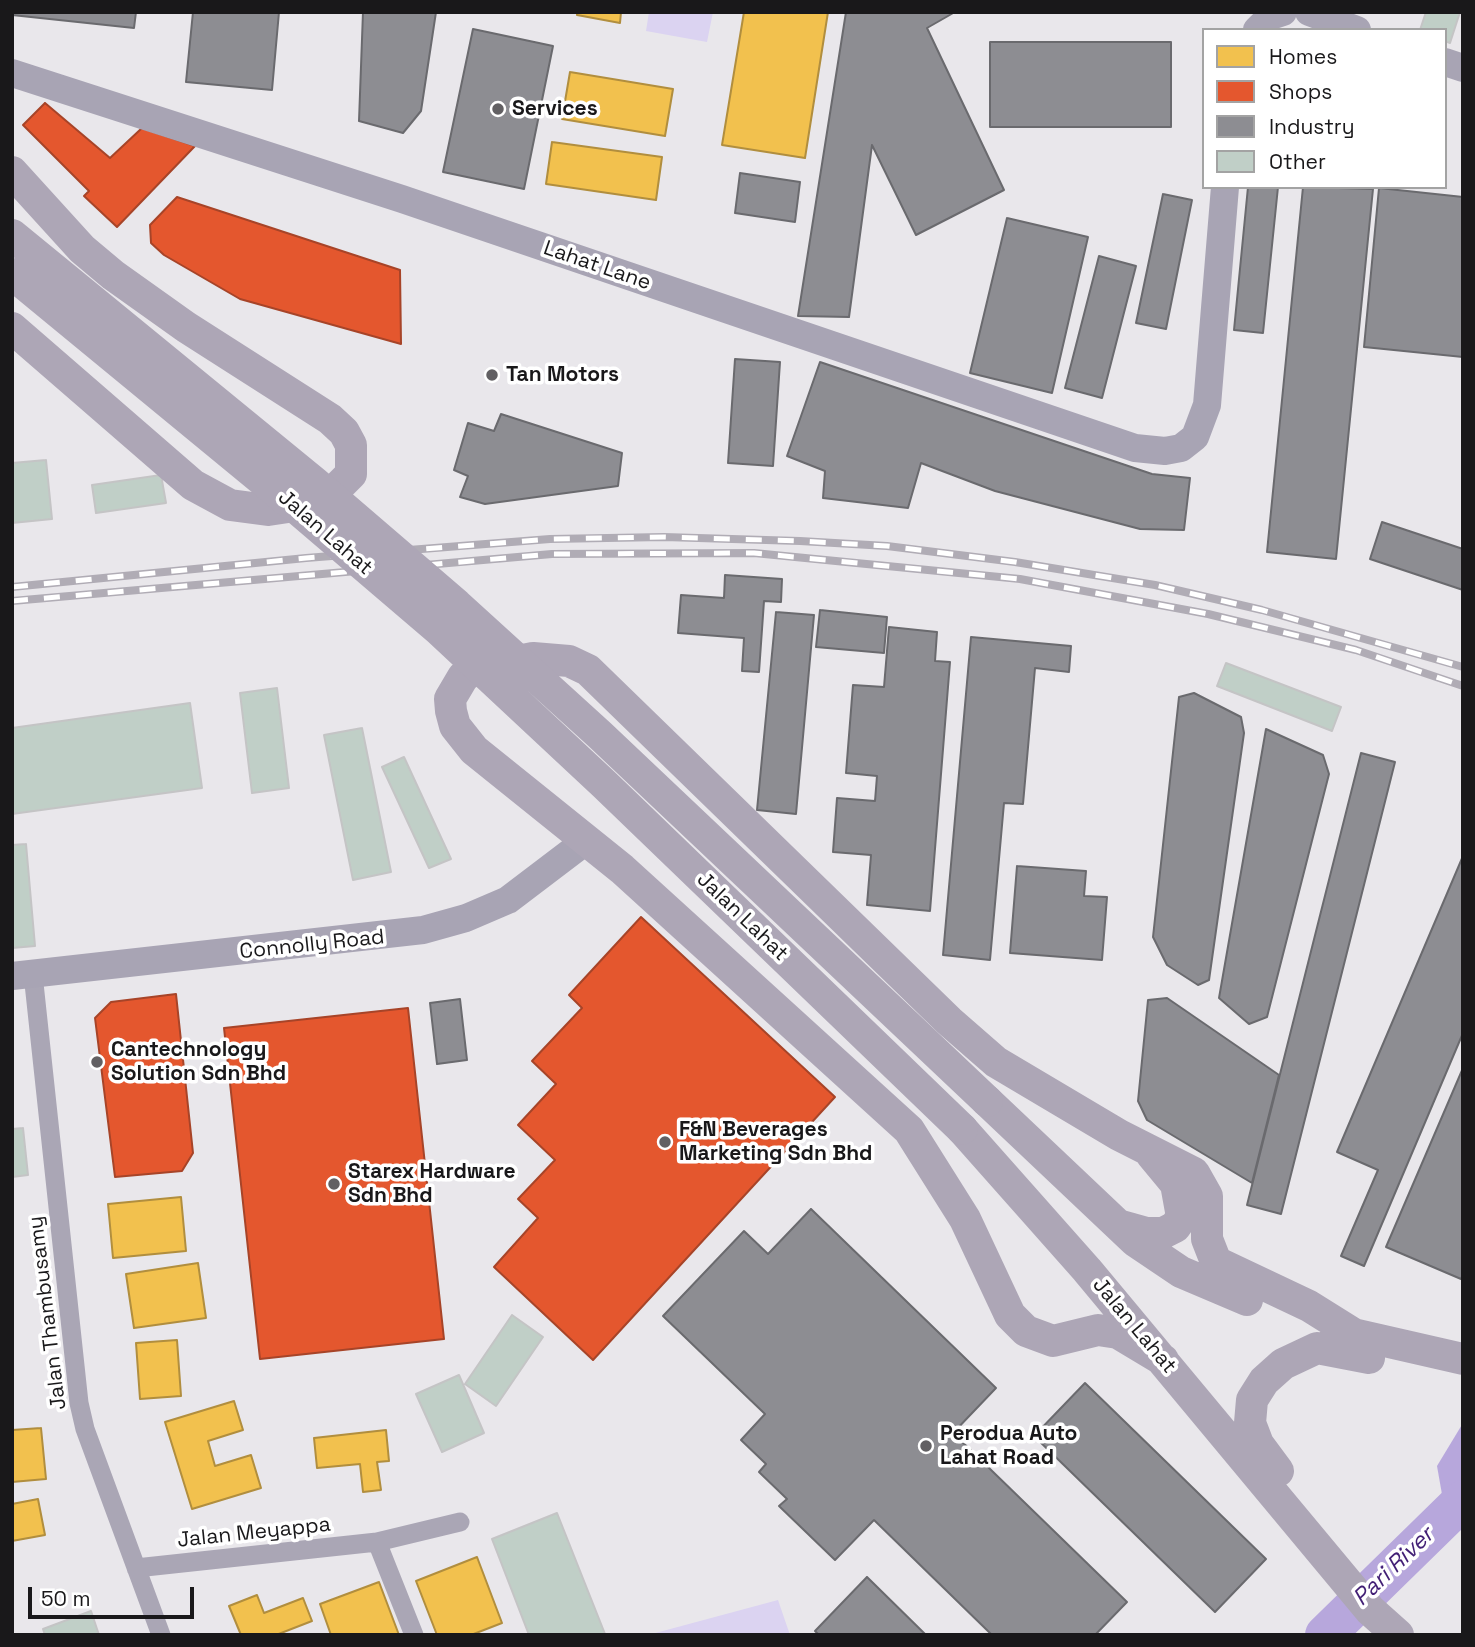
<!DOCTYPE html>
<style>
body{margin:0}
#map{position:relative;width:1475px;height:1647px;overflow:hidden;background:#e9e7eb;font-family:"Space Grotesk",sans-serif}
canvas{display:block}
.frame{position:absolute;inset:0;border:14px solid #19181a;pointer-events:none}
.legend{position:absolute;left:1202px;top:28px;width:245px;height:161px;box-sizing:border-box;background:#fff;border:2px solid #a3a3a3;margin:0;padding:9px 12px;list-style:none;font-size:21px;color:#19181a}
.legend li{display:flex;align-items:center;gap:14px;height:35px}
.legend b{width:35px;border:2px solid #a3a3a3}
.scale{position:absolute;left:28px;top:1587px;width:166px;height:32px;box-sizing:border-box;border:4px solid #19181a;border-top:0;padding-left:9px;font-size:21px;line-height:24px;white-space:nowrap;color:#19181a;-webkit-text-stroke:5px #fff;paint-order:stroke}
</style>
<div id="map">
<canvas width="1475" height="1647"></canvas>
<div class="frame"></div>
<ul class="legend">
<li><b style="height:19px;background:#f2c14e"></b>Homes</li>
<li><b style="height:19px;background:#e4572e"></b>Shops</li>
<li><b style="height:19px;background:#8d8d92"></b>Industry</li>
<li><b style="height:19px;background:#c0cfc7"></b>Other</li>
</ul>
<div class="scale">50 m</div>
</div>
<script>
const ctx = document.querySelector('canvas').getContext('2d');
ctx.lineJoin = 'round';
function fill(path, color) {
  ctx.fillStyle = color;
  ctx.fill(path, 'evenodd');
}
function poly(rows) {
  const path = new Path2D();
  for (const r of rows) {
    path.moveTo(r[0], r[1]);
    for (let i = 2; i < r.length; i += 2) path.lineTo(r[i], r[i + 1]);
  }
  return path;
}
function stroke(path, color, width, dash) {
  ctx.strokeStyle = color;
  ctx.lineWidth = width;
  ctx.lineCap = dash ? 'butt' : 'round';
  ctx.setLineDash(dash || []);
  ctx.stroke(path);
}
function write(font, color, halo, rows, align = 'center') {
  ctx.font = font + ' "Space Grotesk",sans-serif';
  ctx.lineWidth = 7;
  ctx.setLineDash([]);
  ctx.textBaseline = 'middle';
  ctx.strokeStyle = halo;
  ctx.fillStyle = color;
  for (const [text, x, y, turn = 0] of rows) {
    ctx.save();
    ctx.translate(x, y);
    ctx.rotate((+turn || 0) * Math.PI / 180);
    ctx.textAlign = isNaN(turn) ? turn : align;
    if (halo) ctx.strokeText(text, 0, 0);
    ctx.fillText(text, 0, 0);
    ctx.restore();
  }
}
fill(poly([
 [649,12,713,12,707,42,646,31],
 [778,1600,790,1635,648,1635]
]), '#dbd3f1');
fill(poly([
 [1463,1423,1463,1517,1446,1517,1437,1466]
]), '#b7a7dc');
const homes = poly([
 [577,12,621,12,620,23,577,15,577,12],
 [744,12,828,12,805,158,722,145,744,12],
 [570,72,673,89,665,136,562,119,570,72],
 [552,142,662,157,656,200,546,184,552,142],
 [181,1197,186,1251,113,1258,108,1204,181,1197],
 [198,1263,206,1318,134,1328,126,1274,198,1263],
 [177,1340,181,1396,140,1399,136,1343,177,1340],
 [234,1401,243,1430,208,1441,215,1466,251,1455,261,1488,192,1509,165,1422,234,1401],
 [41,1428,46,1479,12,1482,12,1430,41,1428],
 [386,1430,389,1461,377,1462,381,1490,363,1492,360,1464,317,1468,314,1438,386,1430],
 [38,1499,45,1535,12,1541,12,1504,38,1499],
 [477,1557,502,1623,471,1635,437,1635,416,1581,477,1557],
 [379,1582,399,1635,331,1635,320,1604,379,1582],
 [257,1595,264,1613,303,1598,312,1621,276,1635,241,1635,229,1606,257,1595]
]);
fill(homes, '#f2c14e');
stroke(homes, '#b18e3e', 2);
const shops = poly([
 [45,103,110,158,142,128,195,146,117,227,84,196,89,191,23,125,45,103],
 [177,197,400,270,401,344,240,299,164,255,151,243,150,225,177,197],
 [641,917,835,1097,593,1360,494,1267,538,1218,518,1199,555,1160,518,1125,556,1084,532,1061,582,1008,569,995,641,917],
 [176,994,193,1153,182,1171,115,1177,95,1018,111,1002,176,994],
 [408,1008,444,1339,260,1359,224,1028,408,1008]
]);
fill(shops, '#e4572e');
stroke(shops, '#a74428', 2);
const industry = poly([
 [12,12,136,12,134,28,12,15,12,12],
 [193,12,279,12,272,90,186,82,193,12],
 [363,12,436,12,421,111,403,133,359,121,363,12],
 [846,12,955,12,927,28,1004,190,916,235,872,145,849,317,798,316,846,12],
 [473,29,553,46,524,189,443,172,473,29],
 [990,42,1171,42,1171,127,990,127,990,42],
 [740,173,800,182,795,222,735,213,740,173],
 [1248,187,1278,187,1263,333,1234,330,1248,187],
 [1303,187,1373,189,1336,559,1267,552,1303,187],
 [1379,188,1463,197,1463,357,1364,347,1379,188],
 [1163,194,1192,200,1166,329,1136,323,1163,194],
 [1007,218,1088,237,1052,393,970,373,1007,218],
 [1099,256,1136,266,1102,398,1065,388,1099,256],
 [735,359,780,362,773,466,728,463,735,359],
 [820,362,1152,474,1190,478,1184,530,1140,529,995,491,921,463,908,508,823,498,825,471,787,456,820,362],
 [501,414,622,453,618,486,485,504,460,497,468,476,454,470,468,423,494,431,501,414],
 [1382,522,1463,549,1463,590,1370,559,1382,522],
 [725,575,782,579,781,602,764,601,759,672,742,671,744,638,678,633,681,595,724,598,725,575],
 [820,610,887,617,884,653,816,647,820,610],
 [776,612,814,615,796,814,757,810,776,612],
 [889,627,937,632,935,661,950,662,930,911,867,905,871,855,833,852,837,798,875,801,877,776,846,773,853,685,884,687,889,627],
 [971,637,1071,646,1069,672,1035,668,1023,804,1004,803,990,960,943,955,971,637],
 [1194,693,1241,717,1244,733,1209,980,1198,985,1167,965,1153,937,1179,697,1194,693],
 [1266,729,1323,755,1329,774,1267,1017,1249,1024,1219,998,1266,729],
 [1361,753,1395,762,1281,1214,1247,1205,1361,753],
 [1463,856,1463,1033,1364,1266,1341,1256,1378,1170,1337,1152,1463,856],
 [1017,866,1086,871,1084,896,1107,897,1102,960,1010,953,1017,866],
 [1167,998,1279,1075,1252,1183,1147,1120,1138,1101,1148,1000,1167,998],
 [460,999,467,1060,437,1064,430,1003,460,999],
 [1463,1068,1463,1274,1461,1279,1386,1247,1463,1068],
 [811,1209,996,1388,953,1433,1127,1602,1095,1635,992,1635,874,1520,835,1560,779,1506,787,1499,759,1472,766,1464,741,1440,765,1414,663,1316,744,1231,768,1254,811,1209],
 [1085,1383,1266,1559,1215,1612,1034,1436,1085,1383],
 [867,1577,926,1635,819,1635,815,1631,867,1577]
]);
fill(industry, '#8d8d92');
stroke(industry, '#6a6a6e', 2);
stroke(poly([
 [1325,1635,1463,1500]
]), '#b7a7dc', 40);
const building = poly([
 [1426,12,1460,12,1450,43,1445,41,1445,30,1420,30,1426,12],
 [46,460,52,519,12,523,12,463,46,460],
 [161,475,166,503,96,513,92,485,161,475],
 [1226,663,1341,707,1332,731,1217,686,1226,663],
 [277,688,289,788,252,793,240,693,277,688],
 [190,703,202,788,12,814,12,728,190,703],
 [362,728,391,872,353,880,324,735,362,728],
 [404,757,451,859,429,868,382,767,404,757],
 [26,844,35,946,12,948,12,845,26,844],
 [23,1128,28,1175,12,1177,12,1129,23,1128],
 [512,1315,543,1337,496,1406,465,1384,512,1315],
 [459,1375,484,1433,442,1452,416,1394,459,1375],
 [557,1513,605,1634,602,1635,529,1635,492,1539,557,1513],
 [91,1611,99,1635,45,1635,43,1629,91,1611]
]);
fill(building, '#c0cfc7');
stroke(building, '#c4c4c5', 2);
stroke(poly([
 [33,974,79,1403,85,1429,161,1635],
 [377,1542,414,1635],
 [136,1568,377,1542,460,1522]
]), '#aaa6b5', 19);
stroke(poly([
 [1309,12,1357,30],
 [1257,30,1271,16,1283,12],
 [1445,62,1463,68],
 [12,73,402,199,1135,448,1165,451,1181,448,1195,437,1207,405,1225,187],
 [12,976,423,930,466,918,508,900,587,840]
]), '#a8a4b4', 28);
stroke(poly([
 [12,172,82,249,113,275,186,327,330,419,344,432,351,445,351,474,333,492,288,507,268,510,230,505,193,485,12,328],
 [987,1101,1135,1241,1181,1272,1247,1300],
 [962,1129,1087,1270,1370,1610,1398,1635],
 [1121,1226,1146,1233,1163,1233,1175,1227,1182,1217,1176,1184,1152,1155],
 [1336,1330,1463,1359],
 [1163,1360,1118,1333,1098,1330,1053,1341,1026,1331,1010,1315,965,1219,909,1130,622,869,474,750,455,726,451,711,450,699,463,677,472,670,533,658,569,661,588,670,949,1021,996,1062,1119,1135,1194,1173,1207,1196,1207,1239,1216,1262,1309,1306,1357,1336],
 [1278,1471,1258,1444,1250,1423,1252,1400,1264,1381,1283,1364,1317,1348,1369,1358]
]), '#ada6b6', 32);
const rail = poly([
 [12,587,306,558,550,539,664,537,800,541,887,546,1015,562,1155,585,1262,610,1463,667],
 [12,601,552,554,754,553,1020,579,1208,614,1356,650,1463,686]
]);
stroke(rail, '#b0acb5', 8);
stroke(rail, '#fff', 5, [16]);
stroke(poly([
 [12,235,315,483,457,605,600,735,987,1101],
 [12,274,295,507,438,629,604,784,962,1129]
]), '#ada6b6', 32);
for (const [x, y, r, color] of [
 [498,109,7,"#626063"],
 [492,375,7,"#626063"],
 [97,1062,7,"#626063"],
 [665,1142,7,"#626063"],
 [334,1184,7,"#626063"],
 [926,1446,7,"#626063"]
]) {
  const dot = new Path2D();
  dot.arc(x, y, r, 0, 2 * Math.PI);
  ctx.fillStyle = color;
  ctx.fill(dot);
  stroke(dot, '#fff', 2.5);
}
write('bold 21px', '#19181a', '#fff', [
 ["Services",512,109],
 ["Tan Motors",506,375],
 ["Cantechnology",111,1050],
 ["Solution Sdn Bhd",111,1074],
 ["F&N Beverages",679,1130],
 ["Marketing Sdn Bhd",679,1154],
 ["Starex Hardware",348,1172],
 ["Sdn Bhd",348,1196],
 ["Perodua Auto",940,1434],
 ["Lahat Road",940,1458]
], 'left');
write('21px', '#19181a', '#fff', [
 ["Lahat Lane",597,266,19],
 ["Jalan Lahat",325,533,41],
 ["Jalan Lahat",742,917,44],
 ["Connolly Road",312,945,-6],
 ["Jalan Thambusamy",48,1313,-97],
 ["Jalan Lahat",1134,1326,50],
 ["Jalan Meyappa",254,1533,-6]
]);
write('italic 23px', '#421f75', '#fff', [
 ["Pari River",1394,1567,-44]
]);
</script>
